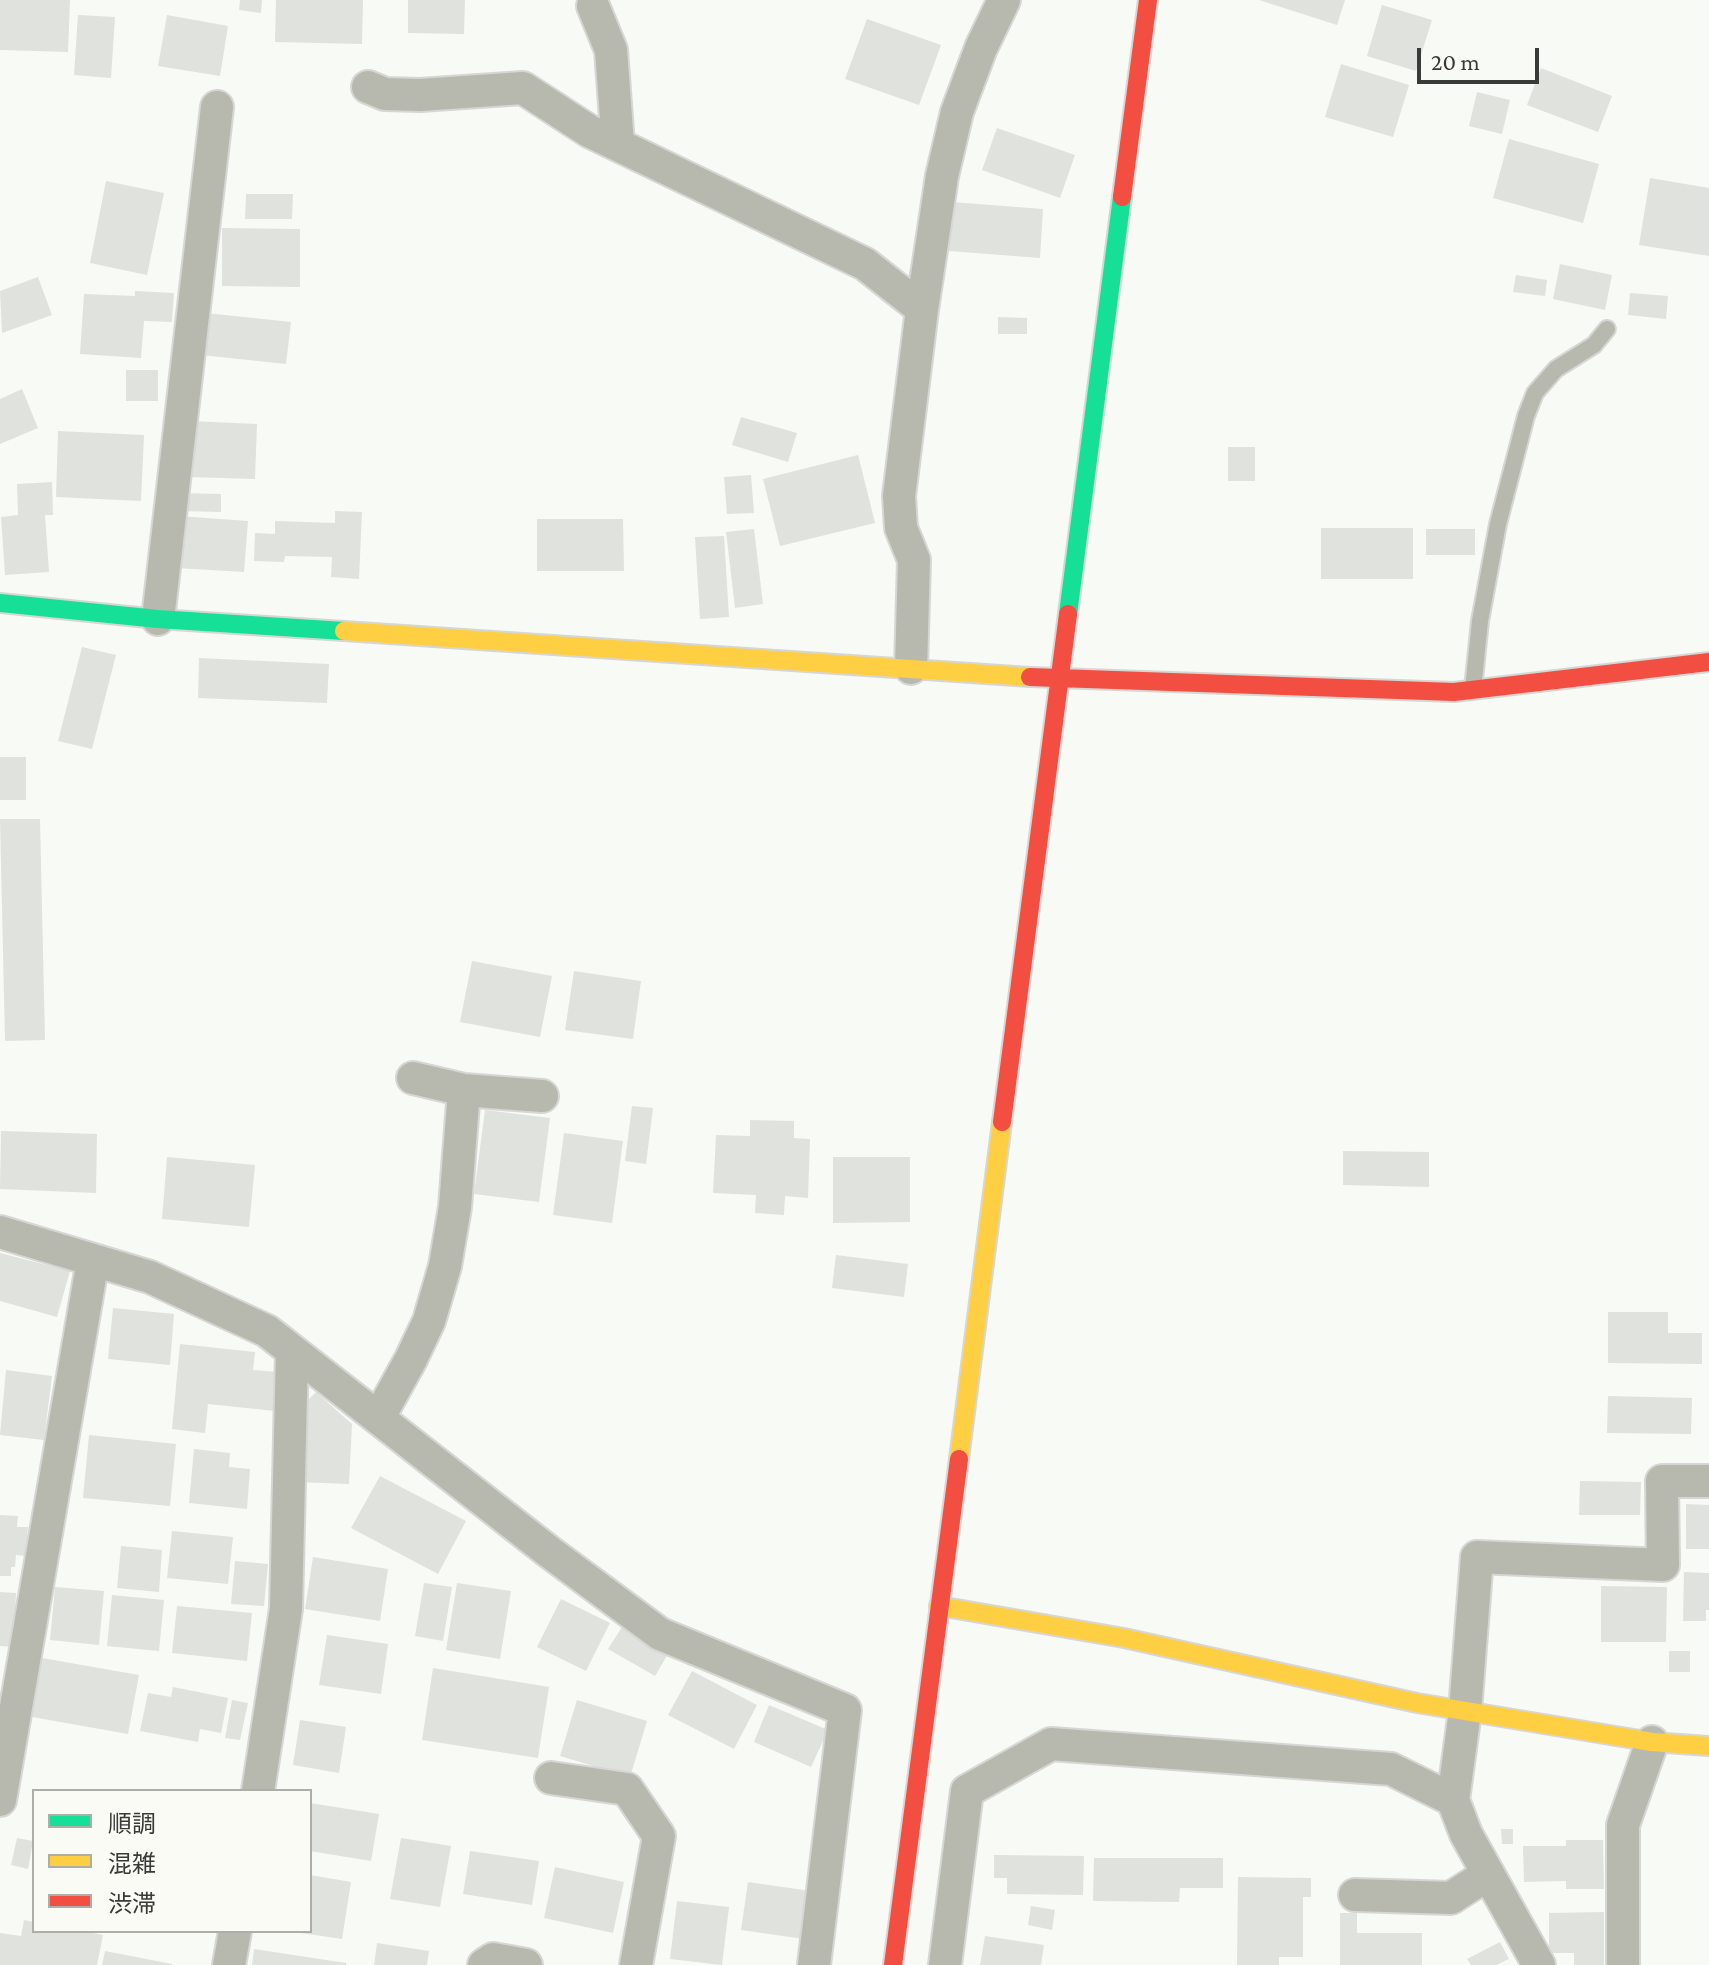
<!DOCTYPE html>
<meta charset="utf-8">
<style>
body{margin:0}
#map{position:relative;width:1709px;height:1965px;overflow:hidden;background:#f8faf5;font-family:"Crimson Pro","Noto Sans JP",serif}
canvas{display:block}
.legend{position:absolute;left:32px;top:1789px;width:280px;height:144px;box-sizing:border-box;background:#f9fbf4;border:2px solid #adaea9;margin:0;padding:10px 14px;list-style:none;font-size:24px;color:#3a3b38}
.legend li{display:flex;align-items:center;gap:16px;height:40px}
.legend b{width:40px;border:2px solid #adaea9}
.scale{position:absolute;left:1417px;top:48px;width:122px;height:36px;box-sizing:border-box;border:4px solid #3a3b38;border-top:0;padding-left:10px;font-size:24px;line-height:28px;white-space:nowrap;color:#3a3b38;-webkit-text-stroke:6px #f9fbf4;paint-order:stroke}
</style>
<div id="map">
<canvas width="1709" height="1965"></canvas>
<ul class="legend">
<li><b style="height:10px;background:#16e098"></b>順調</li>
<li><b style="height:10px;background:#ffcf43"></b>混雑</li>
<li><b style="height:10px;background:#f24e42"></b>渋滞</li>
</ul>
<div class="scale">20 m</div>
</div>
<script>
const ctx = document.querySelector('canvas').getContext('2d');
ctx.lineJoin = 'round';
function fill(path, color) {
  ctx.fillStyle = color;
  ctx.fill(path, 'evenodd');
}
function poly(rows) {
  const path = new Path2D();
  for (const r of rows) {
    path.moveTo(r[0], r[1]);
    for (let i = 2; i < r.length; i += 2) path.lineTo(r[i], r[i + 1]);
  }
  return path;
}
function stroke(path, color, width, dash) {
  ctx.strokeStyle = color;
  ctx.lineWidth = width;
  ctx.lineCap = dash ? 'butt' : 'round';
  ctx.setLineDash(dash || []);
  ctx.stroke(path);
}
fill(poly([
 [0,0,70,0,68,52,0,50],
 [240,0,262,0,261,13,239,10],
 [276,0,363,0,362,44,275,42],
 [408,0,465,0,464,34,408,33],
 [1259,0,1345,0,1337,25],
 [1382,5,1432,20,1416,71,1367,56],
 [78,15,115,17,111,78,74,75],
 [167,15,228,26,220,76,158,66],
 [867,19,941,45,919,105,845,79],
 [1341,64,1409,85,1393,137,1325,117],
 [1541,68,1612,96,1598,132,1527,105],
 [1477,92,1510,100,1502,134,1469,126],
 [997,128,1075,155,1060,198,982,170],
 [1509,139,1599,164,1583,223,1493,198],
 [1650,178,1709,188,1709,256,1639,245],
 [106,181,164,193,147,275,90,263],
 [246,194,293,194,292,219,245,219],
 [952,202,1043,209,1040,258,949,251],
 [222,228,300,229,300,287,222,286],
 [1560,264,1612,275,1605,310,1553,299],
 [1516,275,1547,280,1545,296,1513,292],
 [38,277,52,315,2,333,0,291],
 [135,291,174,293,172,322,144,321,141,358,80,354,84,294,135,296],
 [1630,293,1668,296,1666,319,1628,315],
 [206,313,291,322,286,364,201,355],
 [998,317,1027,318,1027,334,998,334],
 [126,370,158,370,158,401,126,401],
 [22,389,38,428,0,444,0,399],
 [741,417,797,433,788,462,732,445],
 [191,421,257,424,255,479,188,477],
 [58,431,144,435,141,501,56,497],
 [1228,447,1255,447,1255,481,1228,481],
 [858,455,875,523,780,546,763,479],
 [751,475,754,513,727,514,724,477],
 [52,482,53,515,45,515,49,572,5,575,1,517,18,515,17,484],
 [180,493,221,494,221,512,180,511],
 [335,511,362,512,359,579,331,577,332,557,285,556,284,562,254,561,255,533,275,534,275,521,335,523],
 [179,516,248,521,244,572,176,568],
 [537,519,623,519,624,571,537,571],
 [1321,528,1413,528,1413,579,1321,579],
 [754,529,763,604,735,608,726,532],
 [1426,529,1475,529,1475,555,1426,555],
 [724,536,729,617,700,619,695,537],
 [82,647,116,655,92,749,58,741],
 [199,658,329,664,327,703,198,698],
 [0,757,26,757,26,800,0,800],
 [0,819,40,819,45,1040,5,1041],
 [472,961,552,976,540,1037,460,1022],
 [574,971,641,981,633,1039,565,1030],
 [632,1106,653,1108,646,1164,625,1161],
 [485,1110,550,1118,539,1202,474,1194],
 [750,1120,794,1121,794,1138,810,1139,808,1198,785,1196,784,1215,755,1213,756,1195,713,1193,716,1135,750,1136],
 [1,1131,97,1134,96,1193,0,1189],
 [564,1133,623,1141,612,1223,553,1215],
 [1343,1151,1429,1152,1429,1187,1343,1185],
 [167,1157,255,1165,249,1227,162,1219],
 [833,1157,910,1157,910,1222,833,1223],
 [0,1253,70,1271,57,1317,0,1301],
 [836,1255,908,1264,904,1297,832,1288],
 [113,1308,174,1314,170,1365,108,1359],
 [1608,1312,1668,1312,1668,1333,1702,1333,1702,1364,1608,1363],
 [180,1344,255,1352,253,1370,279,1372,275,1411,208,1404,205,1433,172,1429],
 [6,1370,52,1376,44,1440,0,1435],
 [316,1392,352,1424,349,1484,297,1482,303,1405],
 [1608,1396,1692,1398,1691,1434,1607,1433],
 [89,1435,176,1444,170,1506,83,1498],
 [194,1449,230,1453,229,1467,250,1469,247,1509,189,1503],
 [380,1476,466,1521,438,1574,351,1528],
 [1580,1481,1641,1482,1640,1515,1579,1515],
 [1686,1504,1709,1505,1709,1549,1686,1549],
 [0,1515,18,1516,17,1527,28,1527,26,1556,16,1555,15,1567,11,1567,11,1576,0,1576],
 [172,1531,233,1537,228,1584,167,1578],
 [121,1546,162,1550,159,1592,117,1588],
 [313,1557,388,1569,380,1621,305,1609],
 [235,1561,268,1564,264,1606,231,1604],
 [1684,1572,1709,1573,1709,1610,1706,1610,1706,1621,1683,1621],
 [424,1583,452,1587,443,1641,415,1636],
 [457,1583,511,1591,500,1659,446,1650],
 [1601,1586,1667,1587,1666,1642,1601,1642],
 [55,1587,104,1591,99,1645,50,1640],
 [0,1592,16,1593,13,1647,0,1646],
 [112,1595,164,1600,159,1651,107,1646],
 [561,1599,610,1623,586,1671,537,1647],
 [177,1606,252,1613,247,1661,172,1653],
 [622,1627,668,1654,655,1676,608,1649],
 [327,1635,388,1644,381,1694,319,1685],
 [1669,1651,1690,1651,1690,1672,1669,1672],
 [42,1658,139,1675,128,1734,32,1717],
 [433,1668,549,1687,538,1758,422,1740],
 [692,1671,757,1705,734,1749,668,1715],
 [173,1687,228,1698,221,1733,200,1729,198,1742,140,1731,148,1693,171,1697],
 [232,1700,248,1703,240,1740,225,1738],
 [577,1700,647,1721,630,1777,560,1756],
 [769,1705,828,1730,811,1767,754,1742],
 [300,1720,346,1727,339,1773,293,1765],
 [310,1803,379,1814,371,1861,310,1851],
 [1501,1829,1513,1829,1513,1844,1502,1844],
 [17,1838,33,1841,28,1869,11,1865],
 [401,1838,451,1846,440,1907,390,1899],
 [1566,1840,1603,1840,1604,1889,1566,1889,1566,1881,1524,1882,1523,1846,1566,1846],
 [470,1851,539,1861,532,1905,463,1894],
 [994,1855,1084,1856,1083,1895,1007,1894,1007,1878,994,1878],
 [1094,1858,1223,1858,1223,1888,1180,1888,1179,1902,1093,1901],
 [555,1867,624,1882,613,1933,544,1918],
 [310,1875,351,1882,342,1939,301,1933,310,1931],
 [1238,1877,1311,1878,1311,1897,1303,1897,1303,1957,1279,1957,1279,1965,1237,1965],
 [748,1882,811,1891,804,1939,741,1930],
 [677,1901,729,1907,722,1965,670,1959],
 [1031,1906,1055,1910,1052,1930,1028,1925],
 [1604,1912,1604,1965,1574,1965,1574,1953,1549,1953,1549,1913],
 [1340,1913,1357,1913,1357,1933,1422,1933,1422,1965,1340,1965],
 [24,1920,34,1922,34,1931,83,1931,103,1935,97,1965,0,1965,0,1933,21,1936],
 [985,1936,1044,1945,1041,1965,980,1965],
 [1500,1942,1509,1959,1496,1965,1471,1965,1467,1959],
 [377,1943,429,1951,427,1965,374,1965],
 [254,1949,346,1963,346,1965,252,1965],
 [105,1951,172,1964,172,1965,102,1965]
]), '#e0e2de');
const lane = poly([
 [1473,689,1480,621,1498,524,1526,416,1535,393,1556,369,1594,345,1607,329]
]);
const street = poly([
 [593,6,611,50,618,145],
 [368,87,385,94,420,95,523,88,589,131,865,264,922,309],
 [158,619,217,107],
 [911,668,914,560,901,528,899,496,922,309,942,176,957,112,981,48,1004,0],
 [413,1078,464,1090,542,1096],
 [0,1232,150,1277,267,1331,548,1551,660,1634,845,1710,814,1965],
 [379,1417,411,1359,429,1321,445,1266,455,1207,464,1090],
 [551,1778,627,1789,659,1836,636,1965],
 [258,1791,286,1609,292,1351],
 [0,1800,93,1260],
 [1355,1895,1451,1898,1488,1874],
 [229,1965,235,1931],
 [484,1965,493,1959,526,1965],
 [945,1965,967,1791,1051,1744,1391,1769,1453,1800],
 [1539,1965,1466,1834,1453,1800,1465,1711,1477,1557,1663,1565,1662,1481,1709,1481],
 [1623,1965,1623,1825,1652,1742]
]);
const fast = poly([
 [0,603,158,619,344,631],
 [1068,614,1122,197]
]);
const slow = poly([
 [344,631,1030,677],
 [959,1459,1002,1122],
 [939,1606,1124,1638,1417,1703,1652,1742,1709,1746]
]);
const jam = poly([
 [1122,197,1148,0],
 [1030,677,1454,692,1709,662],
 [1002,1122,1068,614],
 [893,1965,959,1459]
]);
stroke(lane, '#d6d7d4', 20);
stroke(street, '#d6d7d4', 36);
stroke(fast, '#d6d7d4', 22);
stroke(slow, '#d6d7d4', 22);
stroke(jam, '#d6d7d4', 22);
stroke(lane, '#b7b9ae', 16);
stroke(street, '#b7b9ae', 32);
stroke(fast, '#16e098', 18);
stroke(slow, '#ffcf43', 18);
stroke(jam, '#f24e42', 18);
</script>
